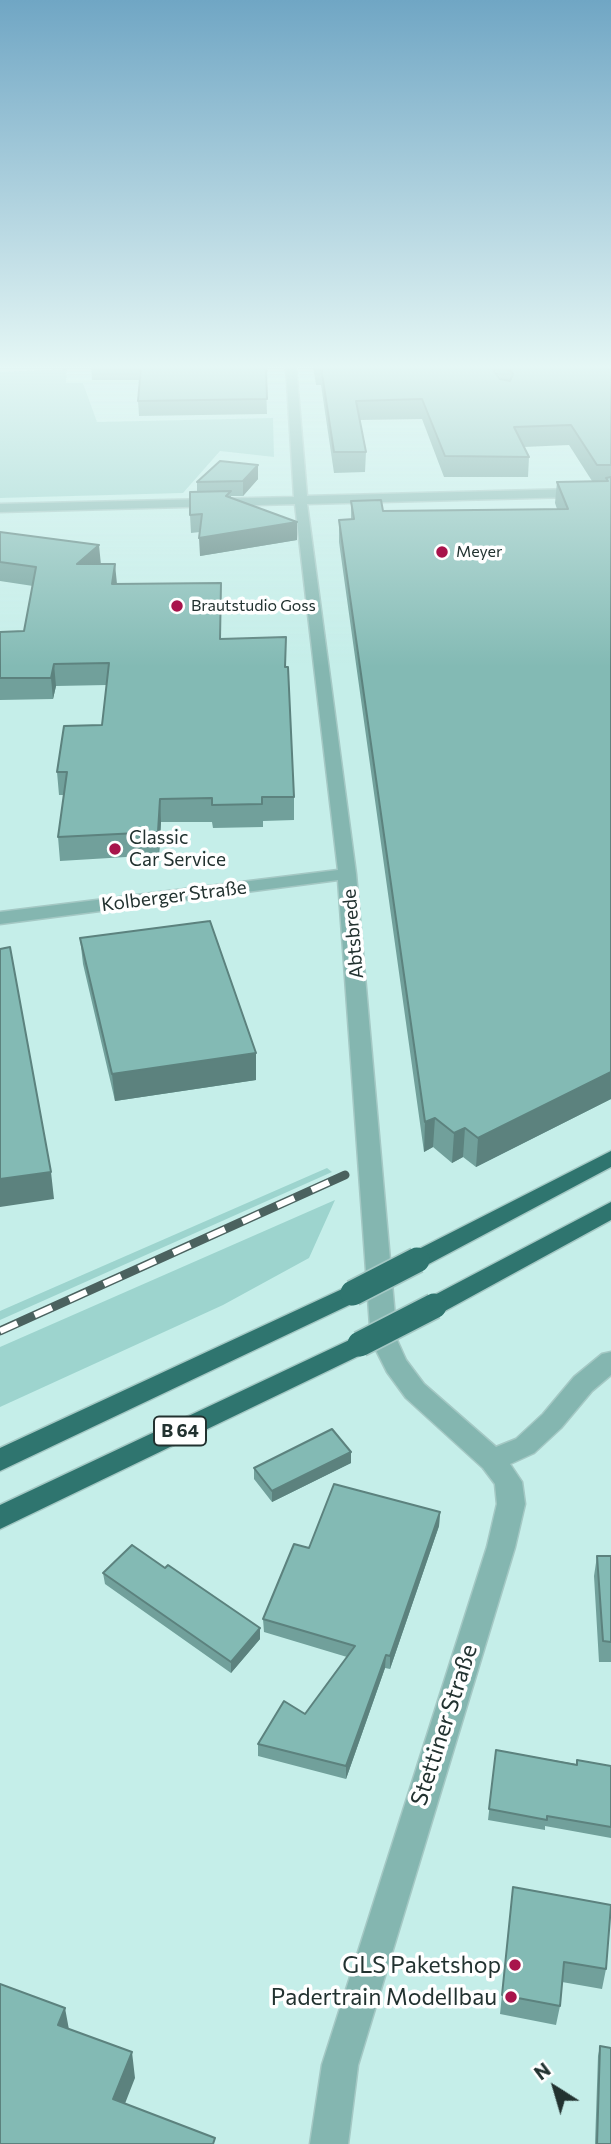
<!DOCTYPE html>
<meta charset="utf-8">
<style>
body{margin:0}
#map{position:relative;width:611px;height:2144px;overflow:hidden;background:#c5eee9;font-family:Commissioner,sans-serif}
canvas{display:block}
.north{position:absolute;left:520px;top:2053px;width:70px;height:70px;-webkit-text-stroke:5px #fff;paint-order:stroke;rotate:323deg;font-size:19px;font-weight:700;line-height:28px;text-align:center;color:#223230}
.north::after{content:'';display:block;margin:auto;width:24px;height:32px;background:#223230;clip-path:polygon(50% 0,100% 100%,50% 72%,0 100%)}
</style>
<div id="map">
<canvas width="611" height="2144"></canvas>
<div class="north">N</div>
</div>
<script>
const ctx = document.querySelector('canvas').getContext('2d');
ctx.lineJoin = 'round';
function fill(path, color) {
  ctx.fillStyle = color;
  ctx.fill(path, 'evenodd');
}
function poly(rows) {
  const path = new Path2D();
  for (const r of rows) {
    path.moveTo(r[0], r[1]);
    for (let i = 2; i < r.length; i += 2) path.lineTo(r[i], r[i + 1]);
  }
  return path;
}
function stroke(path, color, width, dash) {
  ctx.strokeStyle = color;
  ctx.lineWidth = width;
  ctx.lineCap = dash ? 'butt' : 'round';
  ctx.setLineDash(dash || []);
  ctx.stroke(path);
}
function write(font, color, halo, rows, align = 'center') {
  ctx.font = font + ' Commissioner,sans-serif';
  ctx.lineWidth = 7;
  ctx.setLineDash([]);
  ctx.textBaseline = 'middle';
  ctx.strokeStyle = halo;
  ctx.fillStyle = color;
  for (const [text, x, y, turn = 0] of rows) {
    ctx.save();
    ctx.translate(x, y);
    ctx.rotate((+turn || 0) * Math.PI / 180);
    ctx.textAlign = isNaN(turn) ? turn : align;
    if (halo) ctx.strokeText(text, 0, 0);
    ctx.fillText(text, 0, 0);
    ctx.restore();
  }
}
fill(poly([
 [67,369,66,383,83,383,97,422,273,418,274,457,220,451,183,493,0,498,0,372],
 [327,1168,332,1172,0,1320,0,1311],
 [335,1200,309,1258,223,1305,0,1407,0,1347]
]), '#9dd4ce');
const street = poly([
 [286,367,296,367,307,496,611,488,611,496,307,504,356,874,397,1340,406,1360,424,1384,496,1447,516,1439,543,1414,574,1377,602,1354,611,1352,611,1375,592,1391,561,1428,534,1453,510,1464,522,1482,525,1504,515,1547,358,2065,348,2144,310,2144,322,2065,487,1547,497,1504,495,1484,483,1468,406,1398,387,1372,371,1340,338,880,0,924,0,912,338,870,295,504,0,512,0,504,294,497,286,367]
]);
const highway = poly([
 [611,1151,611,1167,425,1266,417,1268,409,1266,405,1260,409,1254,611,1151],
 [611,1202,611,1220,443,1312,434,1315,425,1312,422,1306,425,1300,611,1202],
 [353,1284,362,1287,365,1293,362,1299,0,1471,0,1448,353,1284],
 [360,1335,369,1337,373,1344,369,1351,0,1529,0,1505,360,1335]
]);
stroke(street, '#a4c8c4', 3);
stroke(highway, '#a4c8c4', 3);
fill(street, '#84b6b0');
fill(highway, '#2f756f');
const rail = poly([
 [0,1331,345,1175]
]);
stroke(rail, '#4b625f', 9);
stroke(rail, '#fff', 6, [19]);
const highwayBridge = poly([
 [353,1293,417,1260],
 [360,1344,434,1306]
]);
stroke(highwayBridge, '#a4c8c4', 28, []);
stroke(highwayBridge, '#2f756f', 25);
fill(poly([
 [91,367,268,367,266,380,267,414,139,416,138,401,140,380,92,380],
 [313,367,491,367,500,379,502,380,492,367,611,367,611,1099,476,1167,463,1157,452,1163,433,1147,424,1152,339,542,339,520,351,519,351,501,383,511,557,509,555,503,557,482,592,481,569,445,524,447,529,457,528,477,444,477,422,419,360,420,366,452,365,472,334,473,321,385,316,385],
 [258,465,258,479,243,496,231,496,231,499,297,540,200,556,200,532,191,533,190,515,197,492,197,482],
 [0,532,101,564,116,584,221,603,221,639,286,667,294,797,294,820,263,821,263,827,213,828,212,822,161,822,159,855,60,861,58,837,64,795,59,795,57,772,102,725,107,685,56,686,53,699,0,700,0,632,24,631,33,586,0,581],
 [80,938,256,1053,256,1080,115,1101,83,964],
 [351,1452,351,1463,272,1502,254,1479,254,1468],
 [440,1512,439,1526,390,1669,385,1668,346,1779,258,1756,258,1744,305,1714,347,1657,264,1632,263,1619,309,1548],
 [597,1556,611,1556,611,1662,599,1662,594,1576],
 [165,1568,260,1639,231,1673,105,1584,103,1573],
 [496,1750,576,1764,611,1766,611,1838,545,1826,545,1830,488,1820],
 [513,1887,606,1969,602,1989,562,1982,560,2006,556,2025,500,2014],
 [600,2046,611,2144,595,2144,598,2056]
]), '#71a09b');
fill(poly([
 [258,465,258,479,243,496,243,481],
 [297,522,297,540,200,556,199,538],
 [99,545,101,565,77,564],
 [115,564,117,584,112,584],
 [54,664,56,686,53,699,51,678],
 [160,799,161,822,159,855,158,832],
 [256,1053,256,1080,115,1101,112,1074],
 [611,1072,611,1099,476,1167,478,1138],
 [435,1118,433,1147,424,1152,425,1122],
 [465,1128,463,1157,452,1163,454,1133],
 [51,1172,54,1199,0,1207,0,1179],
 [351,1452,351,1463,272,1502,272,1491],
 [440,1512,439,1526,390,1669,390,1656],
 [260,1628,260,1639,231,1673,231,1662],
 [386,1655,385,1668,346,1779,346,1766],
 [65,2008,70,2035,58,2025],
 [132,2052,135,2078,117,2124,113,2099]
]), '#5c827e');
const building = poly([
 [141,367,266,367,267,399,138,401,141,367],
 [321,367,491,367,500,379,510,381,513,374,507,367,611,367,611,465,597,465,571,425,514,427,529,457,445,456,422,399,356,401,366,452,334,452,321,367],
 [220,461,258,465,243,481,197,482,220,461],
 [611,477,611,1072,478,1138,465,1128,454,1133,435,1118,425,1122,339,520,354,519,351,501,381,500,383,511,568,509,557,482,608,481,606,478,611,477],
 [231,491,226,496,297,522,199,538,202,514,190,515,190,492,231,491],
 [0,532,99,545,77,564,115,564,112,584,221,583,220,639,286,637,285,667,288,667,294,797,262,797,262,804,212,805,212,798,160,799,158,832,58,837,67,772,57,772,64,726,102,725,109,663,54,664,51,678,0,678,0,632,24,631,36,567,0,562,0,532],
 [210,921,256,1053,112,1074,80,938,210,921],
 [10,947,51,1172,0,1179,0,949,10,947],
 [332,1429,351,1452,272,1491,254,1468,332,1429],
 [334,1484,440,1512,390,1656,386,1655,346,1766,258,1744,284,1701,305,1714,355,1646,263,1619,294,1544,309,1548,334,1484],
 [132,1545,165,1568,168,1565,260,1628,231,1662,103,1573,132,1545],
 [597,1556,611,1556,611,1642,603,1641,597,1556],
 [496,1750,577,1765,577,1760,611,1766,611,1827,547,1816,547,1820,489,1809,496,1750],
 [513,1887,611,1905,606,1969,564,1962,560,2006,502,1995,513,1887],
 [0,1984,65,2008,58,2025,132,2052,113,2099,215,2138,213,2144,0,2144,0,1984],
 [600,2046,611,2048,611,2144,597,2144,600,2046]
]);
fill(building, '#83bab4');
stroke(building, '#5c827e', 2);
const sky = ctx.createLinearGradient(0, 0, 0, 667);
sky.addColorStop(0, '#70a6c4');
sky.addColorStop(0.55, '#e5f7f5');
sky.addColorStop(1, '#e5f7f500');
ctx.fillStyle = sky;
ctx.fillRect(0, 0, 611, 667);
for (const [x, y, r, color] of [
 [442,552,7,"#a8144b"],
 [177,606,7,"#a8144b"],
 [115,849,7,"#a8144b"],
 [515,1965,7,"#a8144b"],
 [511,1997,7,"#a8144b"]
]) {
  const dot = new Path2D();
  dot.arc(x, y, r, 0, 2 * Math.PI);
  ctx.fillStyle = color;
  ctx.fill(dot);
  stroke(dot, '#fff', 2.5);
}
write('16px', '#223230', '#fff', [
 ["Meyer",456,552],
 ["Brautstudio Goss",191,606]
], 'left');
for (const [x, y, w] of [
 [180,1431,52]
]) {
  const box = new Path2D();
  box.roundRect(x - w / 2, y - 14.5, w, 29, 5);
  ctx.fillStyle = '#fff';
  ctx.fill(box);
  stroke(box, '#223230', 2);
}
write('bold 18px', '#223230', null, [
 ["B 64",180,1431]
]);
write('19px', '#223230', '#fff', [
 ["Classic",129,838],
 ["Car Service",129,860]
], 'left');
write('19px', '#223230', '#fff', [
 ["Kolberger Straße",174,896,-7],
 ["Abtsbrede",353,934,-95]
]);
write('23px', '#223230', '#fff', [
 ["Stettiner Straße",444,1725,-72]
]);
write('23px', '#223230', '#fff', [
 ["GLS Paketshop",501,1965],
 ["Padertrain Modellbau",497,1997]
], 'right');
</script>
